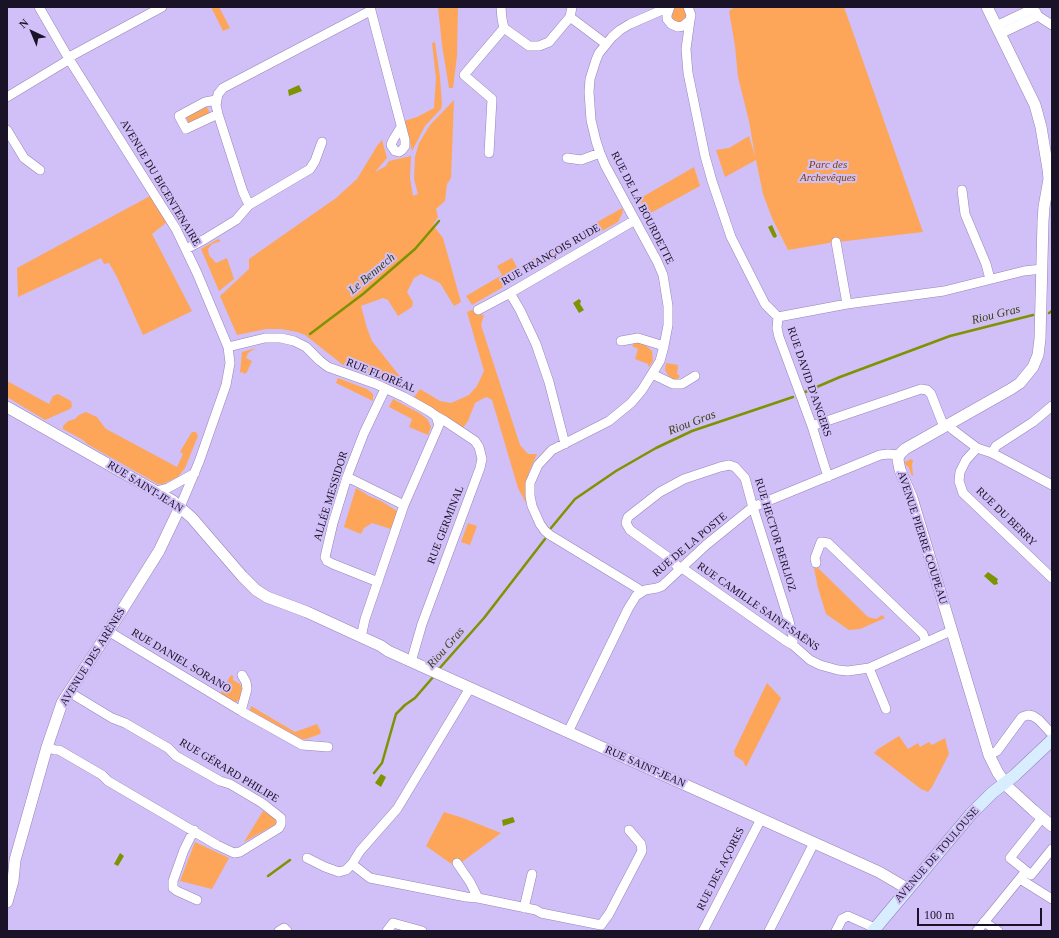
<!DOCTYPE html>
<meta charset="utf-8">
<style>
body{margin:0}
#map{position:relative;width:1059px;height:938px;overflow:hidden;background:#d1bff7;font-family:"Times New Roman",serif}
canvas{display:block}
.frame{position:absolute;inset:0;border:8px solid #1a1226;pointer-events:none}
.north{position:absolute;left:12px;top:12px;width:40px;height:40px;-webkit-text-stroke:3px #d1bff7;paint-order:stroke;rotate:316deg;font-size:11px;font-weight:700;line-height:16px;text-align:center;color:#1a1226}
.north::after{content:'';display:block;margin:auto;width:14px;height:18px;background:#1a1226;clip-path:polygon(50% 0,100% 100%,50% 72%,0 100%)}
.scale{position:absolute;left:917px;top:908px;width:125px;height:18px;box-sizing:border-box;border:2px solid #1a1226;border-top:0;padding-left:5px;font-size:12px;line-height:14px;white-space:nowrap;color:#1a1226;-webkit-text-stroke:3px #d1bff7;paint-order:stroke}
</style>
<div id="map">
<canvas width="1059" height="938"></canvas>
<div class="frame"></div>
<div class="north">N</div>
<div class="scale">100 m</div>
</div>
<script>
const ctx = document.querySelector('canvas').getContext('2d');
ctx.lineJoin = 'round';
function fill(path, color) {
  ctx.fillStyle = color;
  ctx.fill(path, 'evenodd');
}
function poly(rows) {
  const path = new Path2D();
  for (const r of rows) {
    path.moveTo(r[0], r[1]);
    for (let i = 2; i < r.length; i += 2) path.lineTo(r[i], r[i + 1]);
  }
  return path;
}
function stroke(path, color, width, dash) {
  ctx.strokeStyle = color;
  ctx.lineWidth = width;
  ctx.lineCap = dash ? 'butt' : 'round';
  ctx.setLineDash(dash || []);
  ctx.stroke(path);
}
function write(font, color, halo, rows, align = 'center') {
  ctx.font = font + ' "Times New Roman",serif';
  ctx.lineWidth = 4;
  ctx.setLineDash([]);
  ctx.textBaseline = 'middle';
  ctx.strokeStyle = halo;
  ctx.fillStyle = color;
  for (const [text, x, y, turn = 0] of rows) {
    ctx.save();
    ctx.translate(x, y);
    ctx.rotate((+turn || 0) * Math.PI / 180);
    ctx.textAlign = isNaN(turn) ? turn : align;
    if (halo) ctx.strokeText(text, 0, 0);
    ctx.fillText(text, 0, 0);
    ctx.restore();
  }
}
fill(poly([
 [211,7,219,7,230,28,223,31],
 [438,7,458,7,457,56,453,88,449,88,442,45],
 [676,7,682,7,687,12,687,19,679,24,671,18,673,9],
 [735,7,844,7,923,232,829,243,788,250,772,218,763,194,756,160,725,177,716,150,729,148,749,136,755,156,749,121,738,77,735,46,729,11],
 [435,42,440,77,442,104,441,109,425,126,412,151,404,121,417,117,434,108,436,78,432,43],
 [454,100,451,178,447,184,445,201,436,209,438,217,433,225,443,238,461,302,454,306,440,283,421,274,414,278,407,292,413,302,412,307,398,316,388,300,383,298,361,306,367,328,372,341,409,388,403,390,343,365,305,335,297,332,281,329,266,329,237,335,220,296,249,269,249,259,336,198,357,179,377,146,382,140,387,158,375,172,386,166,389,161,411,156,410,178,413,196,418,194,414,179,415,157,419,143,430,125],
 [206,106,210,113,189,125,186,116],
 [694,167,700,186,647,215,639,199],
 [150,196,167,222,152,234,192,311,143,335,117,277,109,263,104,264,101,258,18,297,17,268],
 [622,208,623,212,618,222,582,242,578,233],
 [218,239,221,241,212,244,208,249,209,255,216,263,227,258,234,279,219,291,201,249],
 [565,240,569,250,561,254,556,246],
 [552,248,556,258,533,270,526,267,524,264],
 [512,258,520,273,519,278,472,305,466,296,502,275,497,266],
 [476,308,478,314,484,315,481,325,520,445,528,454,537,454,529,472,525,488,526,503,518,488,492,400,487,397,482,399,475,403,468,421,463,428,414,397,420,389,440,401,451,403,469,395,477,386,484,371,467,312],
 [635,342,644,344,652,351,653,361,649,367,648,364,635,359,638,349,632,346],
 [256,348,248,353,246,358,252,361,247,372,245,374,242,372,240,373,242,352],
 [666,363,678,365,677,374,680,376,677,380,672,379,668,375,665,370],
 [338,378,367,389,373,394,373,401,336,383],
 [7,381,49,404,53,396,58,394,71,401,72,406,70,409,45,420,7,397],
 [393,399,421,414,428,420,431,427,428,435,409,427,412,419,389,407],
 [86,412,97,417,105,428,108,430,177,467,183,454,180,452,187,440,192,432,196,432,198,436,185,468,178,477,163,484,158,484,87,444,83,440,63,429,63,426,68,421,75,419,79,415],
 [911,459,913,460,912,465,913,475,912,476,908,466,906,466,905,462],
 [356,488,369,496,381,501,397,511,391,529,372,523,364,528,361,534,344,527],
 [468,523,477,526,470,545,461,542],
 [817,567,868,617,876,619,882,615,885,618,860,629,849,630,826,614,818,588,814,568],
 [231,675,233,676,233,680,240,684,242,688,240,699,236,702,220,694],
 [767,683,781,698,746,767,743,761,735,756,734,751],
 [251,706,295,732,317,724,321,732,320,734,306,739,301,739,253,712,250,711],
 [899,736,908,749,918,743,920,747,929,742,932,745,945,738,949,754,932,787,928,792,921,789,874,753,878,749],
 [263,811,275,818,276,822,276,824,244,842],
 [444,812,463,818,501,833,462,862,453,865,426,846],
 [195,842,229,858,212,889,180,881]
]), '#fda659');
fill(poly([
 [299,85,302,91,289,96,288,90],
 [772,225,777,236,775,238,773,237,768,227],
 [579,299,581,301,580,304,584,310,579,313,573,303],
 [988,572,998,579,997,581,998,584,994,585,984,576],
 [381,774,386,777,381,787,375,783],
 [513,817,515,822,503,826,502,820],
 [120,853,124,856,118,866,114,864]
]), '#7d9300');
stroke(poly([
 [1049,313,1052,311],
 [310,334,363,294,415,249,439,221],
 [805,392,840,377,950,336,1033,315],
 [551,528,575,499,616,471,656,448,692,431,793,397],
 [438,670,484,618,545,539],
 [374,773,382,763,396,714,405,705,415,698,434,676],
 [268,876,290,860]
]), '#7d9300', 2.5);
const minor = poly([
 [39,7,69,59,176,229,197,273,228,347,230,363,226,385,199,462,180,507],
 [370,7,405,140,405,146,402,150,399,152,395,151,391,145,393,140,401,127],
 [501,7,502,19,504,28,529,46,539,46,549,42,570,17,572,7],
 [670,7,667,15,667,19,671,24,678,27,683,26,690,20,691,15,688,7],
 [1036,12,1038,16,1052,25],
 [570,17,606,44],
 [690,20,686,49,688,73,705,156,712,181,731,237,765,304,778,317,777,328,779,337,812,426,828,477],
 [996,26,1034,8],
 [1000,34,1038,16],
 [7,97,65,62,73,55,162,7],
 [216,100,205,102,179,116,186,129,218,114],
 [7,130,24,158,40,170],
 [489,153,492,99,464,75,504,28],
 [567,158,581,160,600,153],
 [962,190,965,214,986,264,990,279],
 [249,205,310,169,315,161,322,142],
 [836,242,847,304],
 [186,249,205,239,236,220,249,205,243,192,218,114,216,105,218,94,223,88,370,11],
 [510,293,520,310,536,344,549,382,565,444],
 [478,310,510,293,635,220],
 [778,317,847,304,944,291,1024,271,1042,269],
 [621,341,638,338,664,346],
 [228,347,265,338,281,338,294,341,306,347,320,361,328,367,376,384,404,397,429,411,436,416,439,425,404,505,365,619,361,637],
 [652,374,673,384,682,384,695,376],
 [949,424,952,429,977,448,992,453,1052,485],
 [812,426,921,389,927,390,931,394,944,427],
 [977,448,966,460,960,472,959,481,963,493,1052,578],
 [992,453,996,446,1033,422,1052,406],
 [347,477,404,505],
 [156,491,168,488,195,473],
 [816,563,815,558,821,542,828,543,923,634,926,642],
 [378,582,333,564,327,561,325,557,333,523,347,477,364,433,385,389],
 [641,592,637,588,550,535,545,531,540,524,532,506,530,496,530,483,538,465,552,450,609,421,631,403,642,390,652,374,660,361,664,346,668,325,668,306,663,275,657,261,605,165,600,153,596,141,591,120,589,92,590,79,596,60,599,53,612,37,620,30,630,24,669,7],
 [108,631,241,711,302,745,328,747],
 [793,645,793,637,789,621,752,504,745,478,735,467,729,465,720,467,684,479,660,492,628,517,626,523,630,530,672,560,678,567,685,570,786,641,793,645,810,660,820,665,838,670,848,671,869,668,951,631],
 [411,662,422,624,480,468,482,459,479,447,475,441,445,421,436,416],
 [869,668,886,709],
 [470,688,397,809,360,851,352,864,370,878,466,897,478,898,536,910,541,913,601,925,609,914,642,851,641,844,629,830],
 [241,711,247,689,246,682,242,675],
 [568,732,628,609,636,596,645,590,657,588,662,586,706,545,753,507,880,455,888,454,899,455],
 [47,747,55,750,59,750,102,775,108,781,217,845,234,853,240,852,279,828,281,824,281,818,262,803,230,784,220,781,176,756,168,748,125,723,112,718,69,692],
 [989,755,997,751,1022,717,1028,715,1033,716,1039,720,1052,734],
 [1042,818,1010,858,1031,875,1052,849],
 [194,830,184,850,173,881,173,888,177,891,197,900],
 [307,858,325,867,339,872,346,870,352,864],
 [457,863,470,882,478,898],
 [1020,879,1052,899],
 [524,908,532,874],
 [984,922,998,931],
 [279,931,284,928,287,931],
 [387,931,393,923,422,931],
 [703,931,761,819],
 [769,931,814,843],
 [836,931,842,919,848,916,875,928],
 [977,931,1026,871]
]);
const tertiary = poly([
 [987,7,1035,105,1041,127,1048,169,1049,179,1044,207,1043,221,1040,339,1038,355,1033,367,1020,383,1011,389,905,449,899,455,898,460,900,470,912,498,989,755,998,773,1009,788,1033,810,1052,826],
 [7,407,173,501,192,518,242,576,256,590,267,597,307,612,381,646,388,651,879,872,908,889],
 [7,902,13,881,15,860,47,747,62,703,69,692,100,645,159,551,180,507]
]);
const secondary = poly([
 [873,931,971,814,992,793,1015,775,1052,740]
]);
stroke(minor, '#9684b9', 10);
stroke(tertiary, '#9684b9', 12);
stroke(secondary, '#9684b9', 13);
stroke(minor, '#fff', 9);
stroke(tertiary, '#fff', 11);
stroke(secondary, '#d8eefe', 12);
write('italic 11px', '#804500', '#d1bff7', [
 ["Parc des",828,165],
 ["Archevêques",828,178]
]);
write('11px', '#1a1226', '#d1bff7', [
 ["AVENUE DU BICENTENAIRE",160,183,59],
 ["RUE DE LA BOURDETTE",642,208,63],
 ["RUE FRANÇOIS RUDE",551,255,-30],
 ["RUE FLORÉAL",381,376,22],
 ["RUE DAVID D'ANGERS",809,382,71],
 ["RUE SAINT-JEAN",145,487,32],
 ["ALLÉE MESSIDOR",331,496,-73],
 ["RUE DU BERRY",1006,517,44],
 ["RUE GERMINAL",446,525,-69],
 ["RUE HECTOR BERLIOZ",775,535,73],
 ["AVENUE PIERRE COUPEAU",922,538,72],
 ["RUE DE LA POSTE",690,545,-40],
 ["RUE CAMILLE SAINT-SAËNS",758,607,35],
 ["AVENUE DES ARÈNES",93,657,-58],
 ["RUE DANIEL SORANO",181,661,31],
 ["RUE SAINT-JEAN",645,767,24],
 ["RUE GÉRARD PHILIPE",229,771,31],
 ["AVENUE DE TOULOUSE",937,855,-49],
 ["RUE DES AÇORES",721,869,-63]
]);
write('italic 12px', '#384211', '#d1bff7', [
 ["Le Bennech",372,274,-40],
 ["Riou Gras",996,315,-14],
 ["Riou Gras",692,423,-21],
 ["Riou Gras",446,648,-49]
]);
</script>
